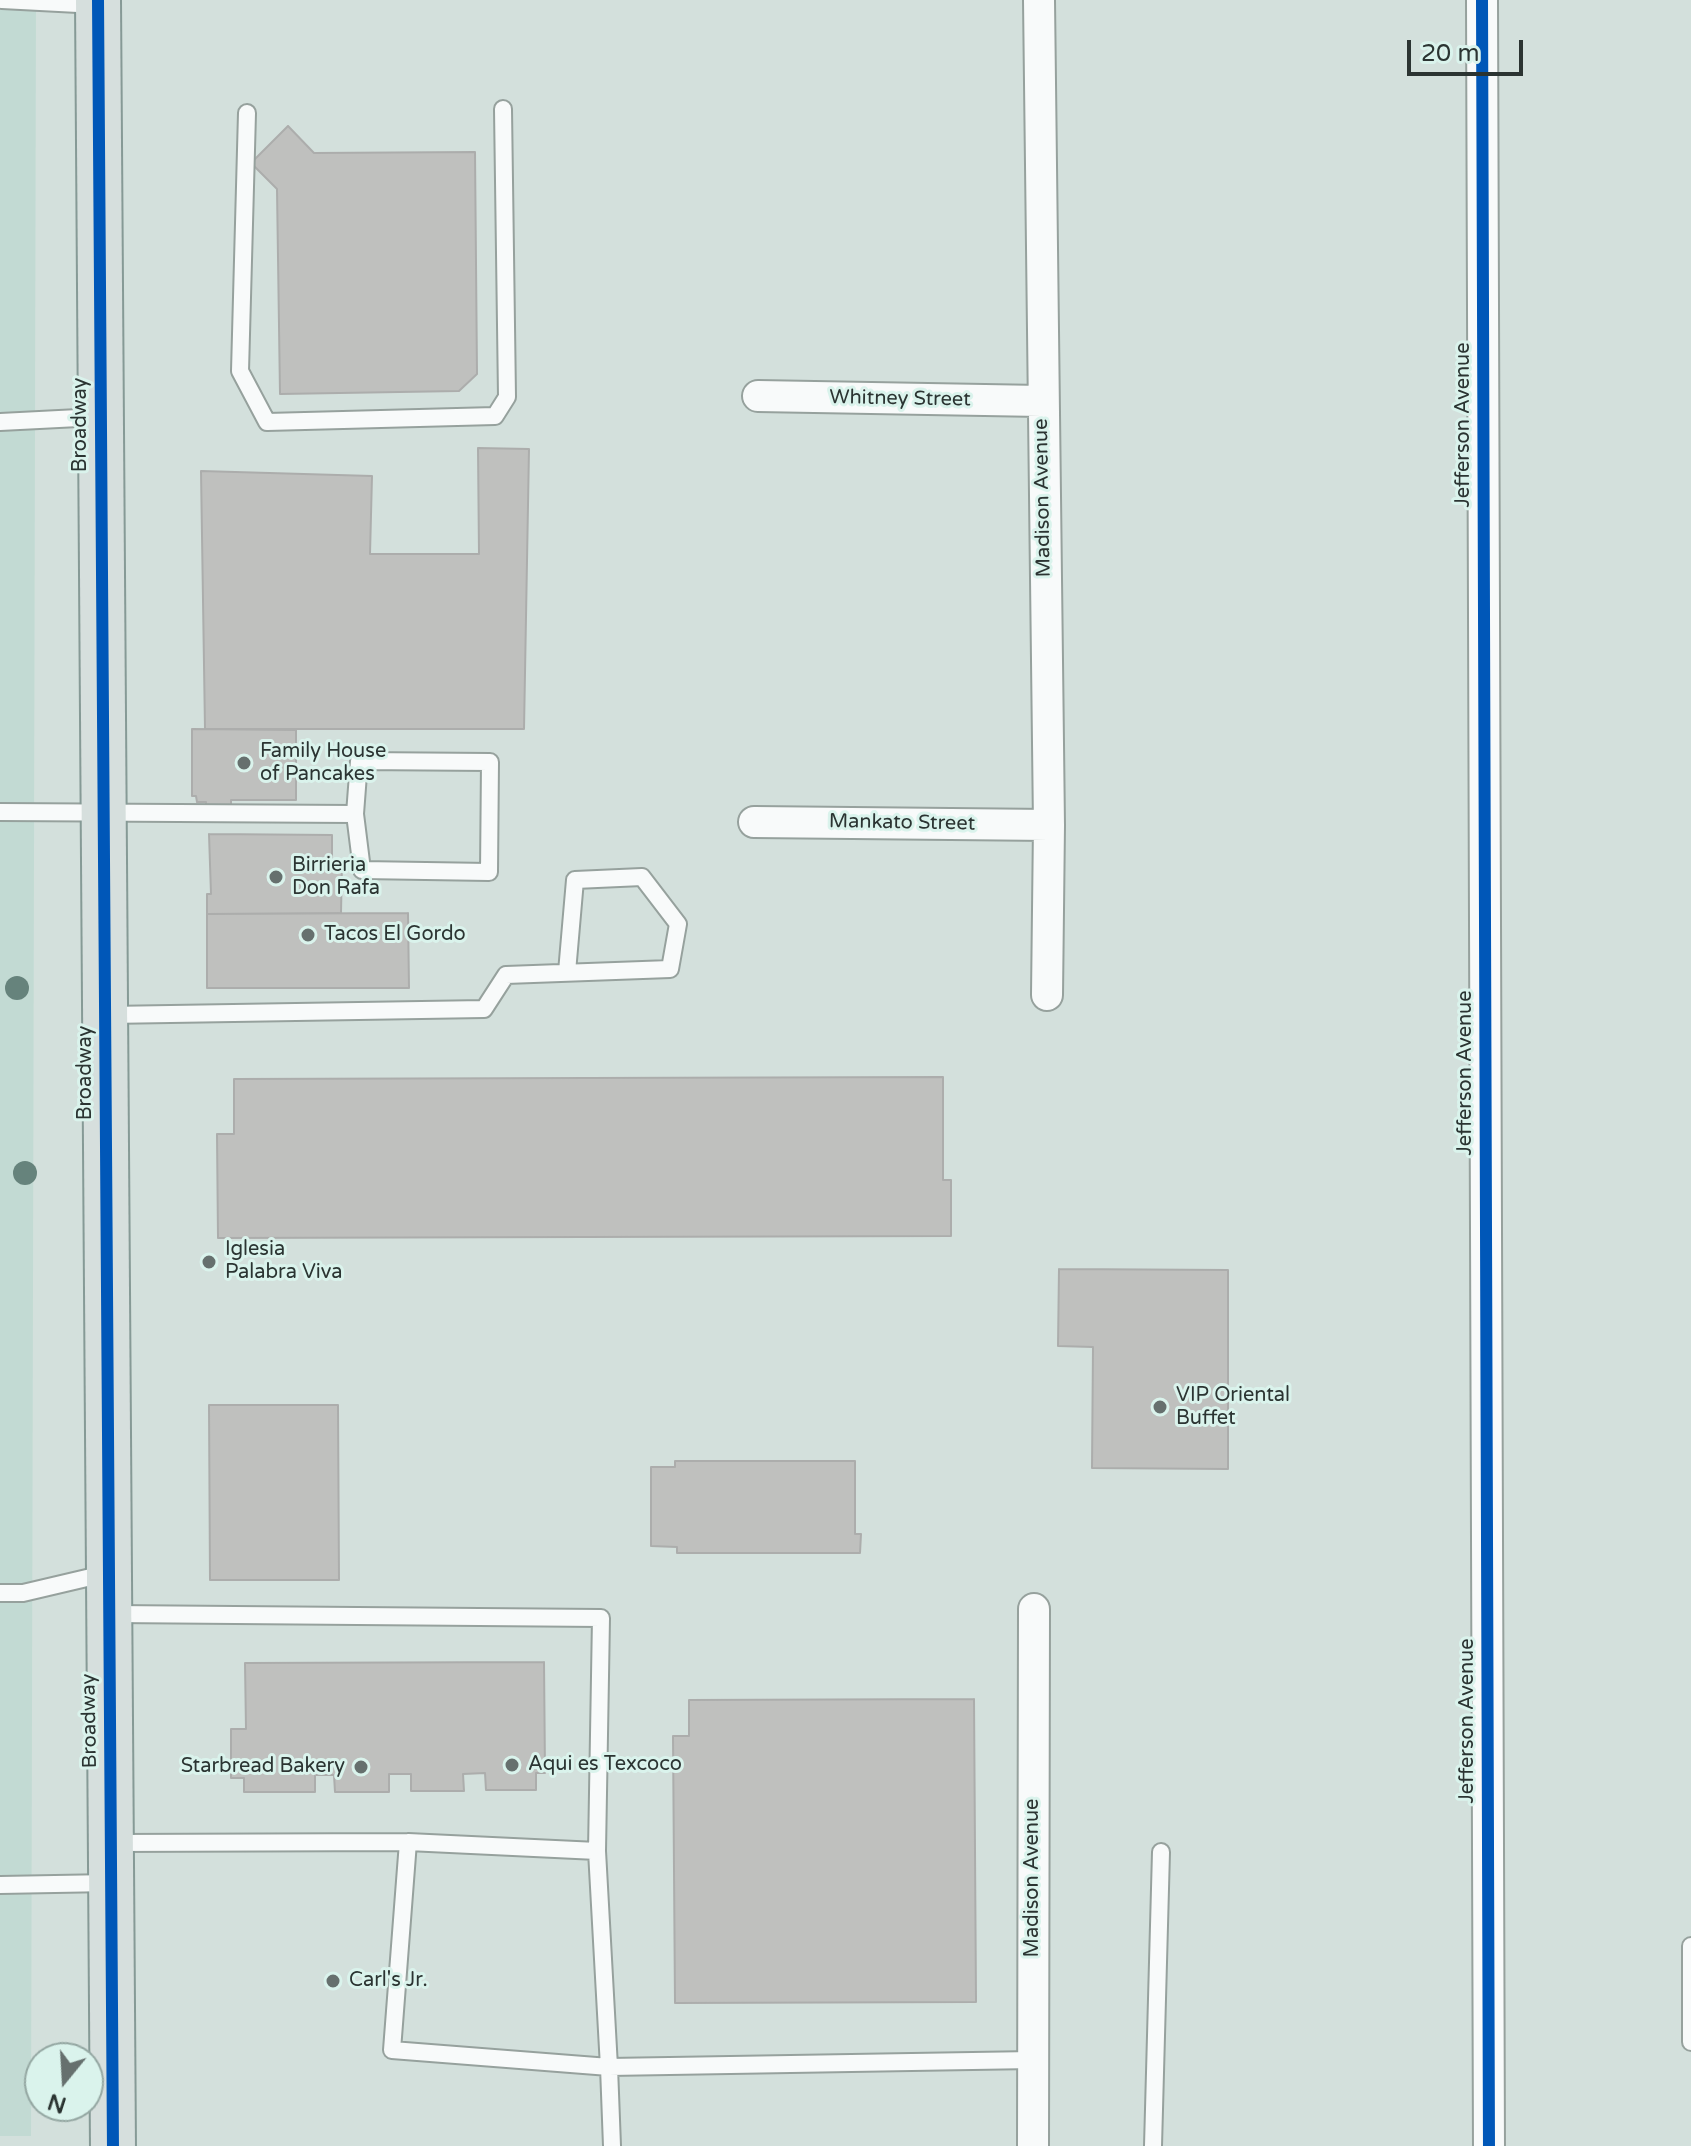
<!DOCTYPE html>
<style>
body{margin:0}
#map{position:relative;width:1691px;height:2146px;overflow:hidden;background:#d3e0dc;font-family:"Varela Round",sans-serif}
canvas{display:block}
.north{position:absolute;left:24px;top:2042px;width:80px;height:80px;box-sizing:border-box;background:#daf3ec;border:2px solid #94a7a2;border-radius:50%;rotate:198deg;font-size:22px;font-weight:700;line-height:32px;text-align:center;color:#2b3432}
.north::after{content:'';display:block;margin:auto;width:28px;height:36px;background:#66706e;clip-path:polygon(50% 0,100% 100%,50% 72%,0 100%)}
.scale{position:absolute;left:1407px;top:40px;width:116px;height:36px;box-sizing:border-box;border:4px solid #2b3432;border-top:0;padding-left:10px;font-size:24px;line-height:28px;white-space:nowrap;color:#2b3432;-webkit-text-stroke:6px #daf3ec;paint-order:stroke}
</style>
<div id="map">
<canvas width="1691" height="2146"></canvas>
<div class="north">N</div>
<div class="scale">20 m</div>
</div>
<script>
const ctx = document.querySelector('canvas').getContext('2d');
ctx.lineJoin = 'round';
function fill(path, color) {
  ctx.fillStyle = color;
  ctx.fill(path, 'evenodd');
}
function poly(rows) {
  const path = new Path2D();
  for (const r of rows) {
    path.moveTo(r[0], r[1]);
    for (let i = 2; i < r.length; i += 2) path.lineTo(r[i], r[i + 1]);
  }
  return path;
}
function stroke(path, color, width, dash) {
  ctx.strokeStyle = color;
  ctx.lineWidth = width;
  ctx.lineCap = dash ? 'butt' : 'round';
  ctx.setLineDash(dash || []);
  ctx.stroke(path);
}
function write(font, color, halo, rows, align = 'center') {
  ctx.font = font + ' "Varela Round",sans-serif';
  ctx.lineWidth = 6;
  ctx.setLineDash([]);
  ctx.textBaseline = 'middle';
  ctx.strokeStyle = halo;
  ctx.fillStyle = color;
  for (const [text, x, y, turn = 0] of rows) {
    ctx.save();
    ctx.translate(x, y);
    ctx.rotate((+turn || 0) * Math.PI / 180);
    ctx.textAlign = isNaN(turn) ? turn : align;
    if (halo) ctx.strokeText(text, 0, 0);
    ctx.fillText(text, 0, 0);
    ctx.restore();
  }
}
fill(poly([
 [0,0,36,0,31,2136,0,2136]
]), '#c2dad3');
const building = poly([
 [288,126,314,153,475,152,477,374,459,391,280,394,277,189,251,163,288,126],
 [478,448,529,449,524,729,205,729,201,471,372,476,370,554,479,554,478,448],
 [192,729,296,730,296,800,231,800,231,808,206,808,206,802,197,802,196,796,192,796,192,729],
 [209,834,332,835,332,861,342,861,341,913,207,914,207,894,211,894,209,834],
 [408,913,409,988,207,988,207,914,408,913],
 [943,1077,943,1180,951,1180,951,1236,218,1238,217,1134,234,1134,234,1079,943,1077],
 [1059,1269,1228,1270,1228,1469,1092,1468,1093,1347,1058,1346,1059,1269],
 [209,1405,338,1405,339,1580,210,1580,209,1405],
 [675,1461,855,1461,855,1534,861,1534,860,1553,677,1553,677,1547,651,1546,651,1467,675,1467,675,1461],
 [544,1662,545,1773,536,1773,536,1790,486,1790,485,1773,463,1774,464,1791,411,1791,411,1774,389,1774,389,1792,335,1792,334,1775,315,1775,315,1792,244,1792,244,1778,231,1778,231,1729,246,1729,245,1663,544,1662],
 [974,1699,976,2002,675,2003,673,1736,689,1736,689,1700,974,1699]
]);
fill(building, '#bfc0be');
stroke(building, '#acadac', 2);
const service = poly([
 [2,0,97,5],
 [247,113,240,371,267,422,495,416,507,397,503,109],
 [0,422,98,417],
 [0,812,355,814,362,870,489,872,490,762,359,761,355,814],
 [108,1015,484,1009,506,975,670,969,678,924,642,877,575,880,567,972],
 [0,1593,23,1593,108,1573],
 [113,1614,601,1618,597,1851,609,2067,1033,2060],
 [113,1843,408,1842],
 [597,1851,408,1842,392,2050,609,2067,612,2146],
 [0,1885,110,1883],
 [1691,1946,1691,2042],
 [1153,2146,1161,1852]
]);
const minor = poly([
 [1039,0,1049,825,1047,995],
 [1482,0,1489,2146],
 [758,396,1041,401],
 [754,822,1049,825],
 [1033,2146,1034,1609]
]);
const primary = poly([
 [98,0,113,2146]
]);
stroke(service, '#96a19d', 20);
stroke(minor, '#96a19d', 34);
stroke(primary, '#869a96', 48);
stroke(service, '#f8fafa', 16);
stroke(minor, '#f8fafa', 30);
stroke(primary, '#d6dfdd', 44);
stroke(poly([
 [98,0,113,2146],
 [1482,0,1489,2146]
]), '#0057b8', 12);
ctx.fillStyle = '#66837c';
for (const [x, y] of [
 [17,988],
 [25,1173]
]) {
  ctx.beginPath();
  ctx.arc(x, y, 12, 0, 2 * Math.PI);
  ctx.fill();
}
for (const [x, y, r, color] of [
 [244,763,8,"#66706e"],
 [276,877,8,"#66706e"],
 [308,935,8,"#66706e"],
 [209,1262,8,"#66706e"],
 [1160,1407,8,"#66706e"],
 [512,1765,8,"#66706e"],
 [361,1767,8,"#66706e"],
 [333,1981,8,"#66706e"]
]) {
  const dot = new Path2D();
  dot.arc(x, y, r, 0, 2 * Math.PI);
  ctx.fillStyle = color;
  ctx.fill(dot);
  stroke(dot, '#daf3ec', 3);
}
write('20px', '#2b3432', '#daf3ec', [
 ["Whitney Street",900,399,1],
 ["Broadway",81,425,-90],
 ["Jefferson Avenue",1464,425,-90],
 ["Madison Avenue",1043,498,-91],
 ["Mankato Street",902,823,1],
 ["Broadway",86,1073,-90],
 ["Jefferson Avenue",1466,1073,-90],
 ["Broadway",90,1721,-91],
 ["Jefferson Avenue",1468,1721,-90],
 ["Madison Avenue",1033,1878,-90]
]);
write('20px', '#2b3432', '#daf3ec', [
 ["Family House",260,752],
 ["of Pancakes",260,775],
 ["Birrieria",292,866],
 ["Don Rafa",292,889],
 ["Tacos El Gordo",324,935],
 ["Iglesia",225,1250],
 ["Palabra Viva",225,1273],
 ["VIP Oriental",1176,1396],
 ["Buffet",1176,1419],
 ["Aqui es Texcoco",528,1765],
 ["Starbread Bakery",345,1767,"right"],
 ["Carl's Jr.",349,1981]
], 'left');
</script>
